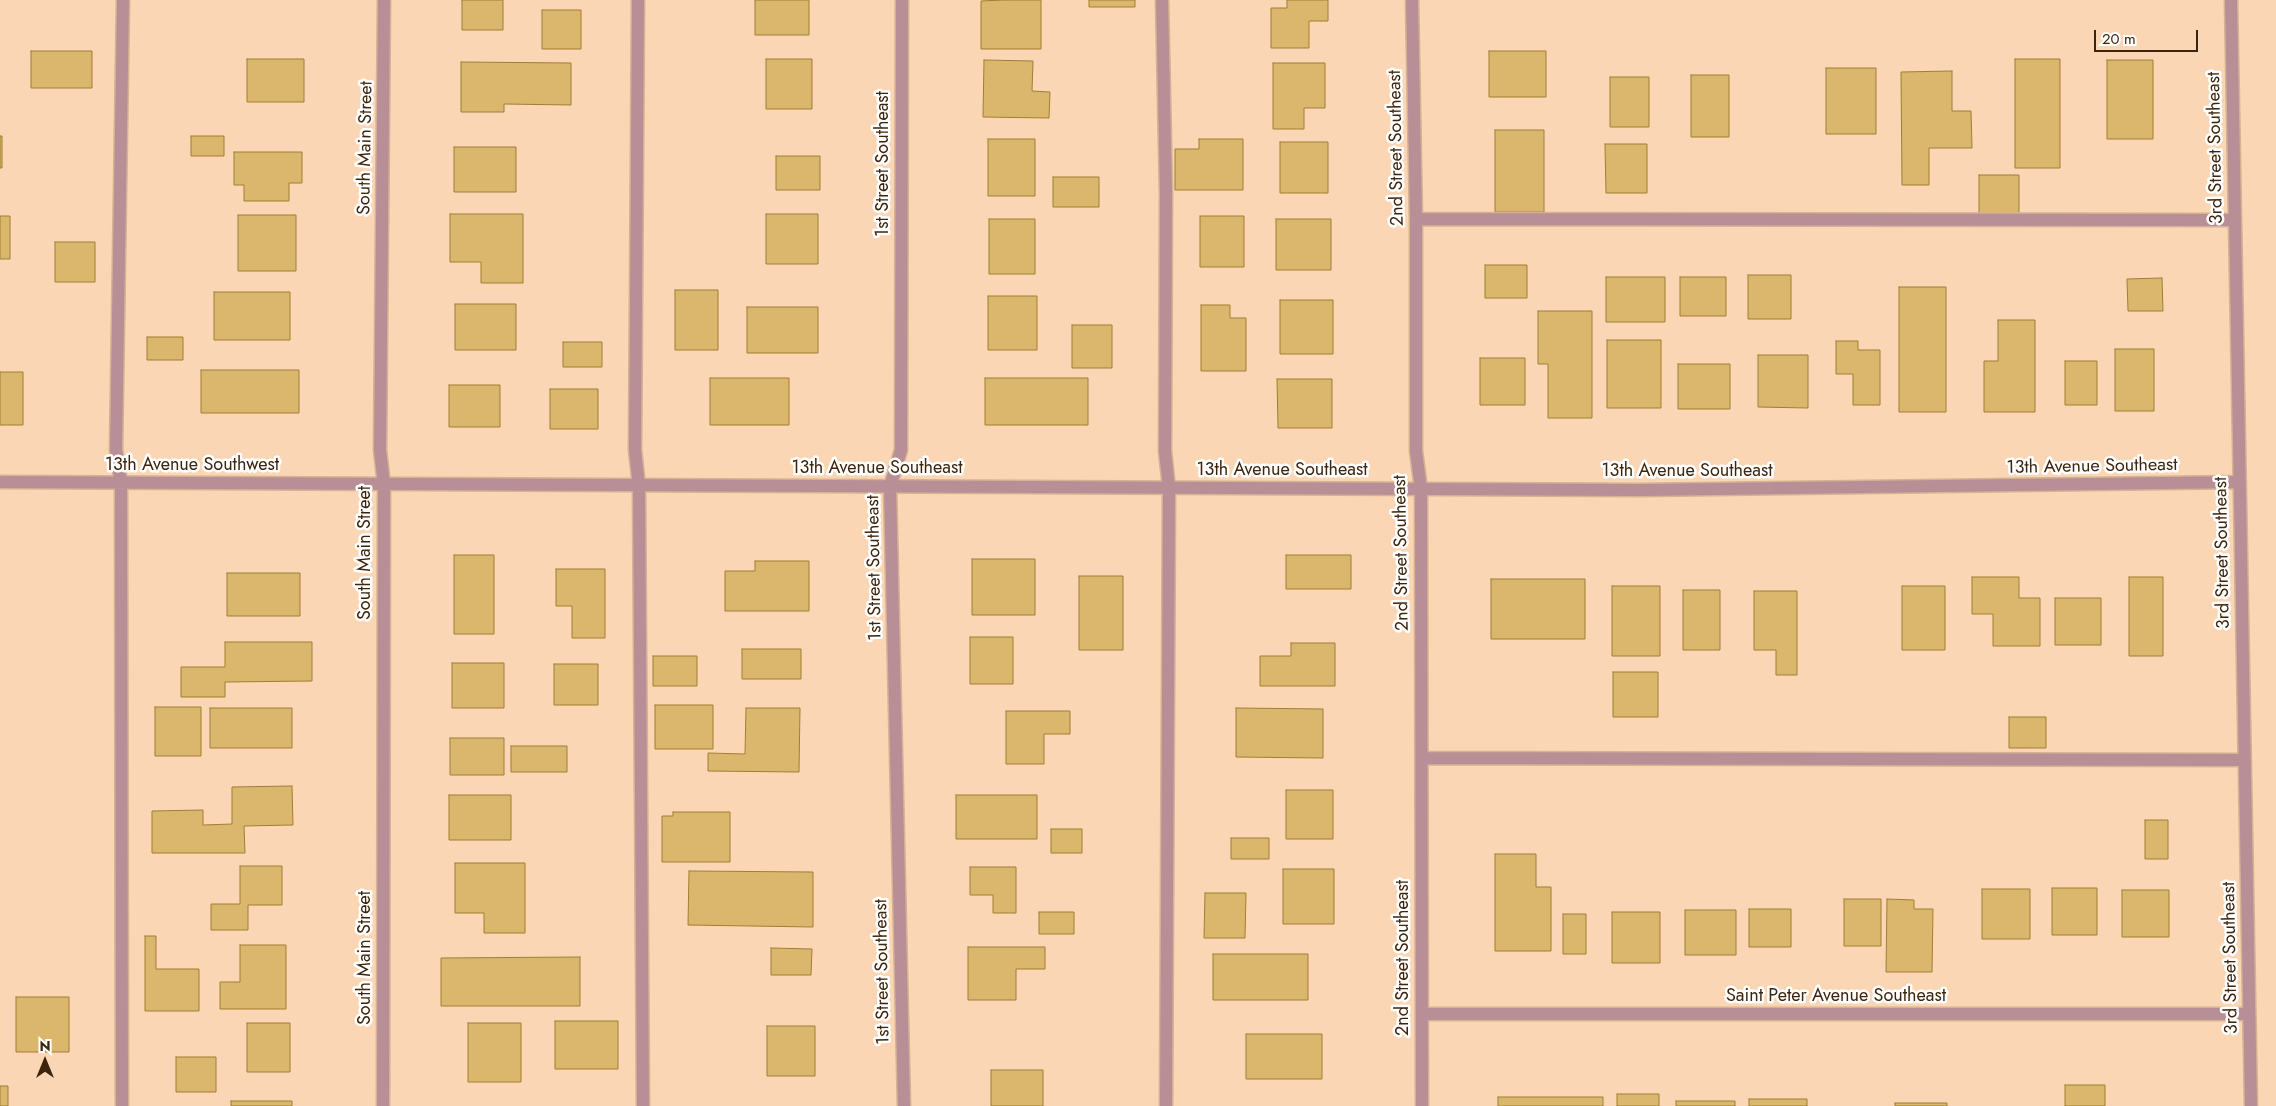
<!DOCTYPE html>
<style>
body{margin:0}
#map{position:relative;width:2276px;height:1106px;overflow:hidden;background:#fbd6b4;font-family:Jost,sans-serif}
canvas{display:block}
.north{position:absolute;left:20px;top:1036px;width:50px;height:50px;-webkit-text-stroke:4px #fff;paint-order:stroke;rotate:0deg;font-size:14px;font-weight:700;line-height:20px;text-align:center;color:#3c250c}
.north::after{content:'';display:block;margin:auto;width:18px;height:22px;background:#3c250c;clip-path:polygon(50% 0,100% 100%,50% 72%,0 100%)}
.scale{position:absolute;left:2094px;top:30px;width:104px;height:22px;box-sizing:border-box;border:2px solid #3c250c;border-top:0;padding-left:6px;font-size:15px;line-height:18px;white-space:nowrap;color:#3c250c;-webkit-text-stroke:4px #fff;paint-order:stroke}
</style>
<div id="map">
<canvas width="2276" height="1106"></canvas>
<div class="north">N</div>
<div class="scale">20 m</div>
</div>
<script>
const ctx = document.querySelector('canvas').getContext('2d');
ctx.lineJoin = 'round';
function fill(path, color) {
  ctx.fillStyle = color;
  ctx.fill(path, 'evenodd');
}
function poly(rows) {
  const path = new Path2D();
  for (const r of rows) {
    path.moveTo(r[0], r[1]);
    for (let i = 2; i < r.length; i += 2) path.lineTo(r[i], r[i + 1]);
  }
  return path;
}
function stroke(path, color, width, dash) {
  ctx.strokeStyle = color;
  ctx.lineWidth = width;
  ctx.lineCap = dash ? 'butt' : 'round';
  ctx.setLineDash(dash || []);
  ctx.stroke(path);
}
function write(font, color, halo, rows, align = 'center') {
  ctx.font = font + ' Jost,sans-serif';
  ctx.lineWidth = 5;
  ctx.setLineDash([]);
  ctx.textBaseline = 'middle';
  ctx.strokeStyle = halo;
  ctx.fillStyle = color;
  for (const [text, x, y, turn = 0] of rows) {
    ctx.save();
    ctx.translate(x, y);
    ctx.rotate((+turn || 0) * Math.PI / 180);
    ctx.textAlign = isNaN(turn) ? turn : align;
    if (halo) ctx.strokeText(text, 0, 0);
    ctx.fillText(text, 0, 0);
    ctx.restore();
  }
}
const building = poly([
 [462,0,503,0,503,30,462,30,462,0],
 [755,0,809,0,809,35,755,35,755,0],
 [1003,0,1041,0,1041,49,981,49,981,1,1003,0],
 [1089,0,1135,0,1135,7,1089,7,1089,0],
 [1287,0,1328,0,1328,21,1309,21,1309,48,1271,48,1271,8,1287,8,1287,0],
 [542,10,581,10,581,49,542,49,542,10],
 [31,51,92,51,92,88,31,88,31,51],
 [1489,51,1546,51,1546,97,1489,97,1489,51],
 [247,59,304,59,304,102,247,102,247,59],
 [766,59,812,59,812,109,766,109,766,59],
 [2015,59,2060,59,2060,168,2015,168,2015,59],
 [984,60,1033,61,1032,91,1050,92,1049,118,983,117,984,60],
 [2107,60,2153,60,2153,139,2107,139,2107,60],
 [461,62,571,63,571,105,504,104,504,112,461,112,461,62],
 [1273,63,1325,63,1325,108,1304,108,1304,129,1273,129,1273,63],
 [1826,68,1876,68,1876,134,1826,134,1826,68],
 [1952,71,1952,111,1971,111,1972,148,1929,148,1929,185,1902,185,1901,72,1952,71],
 [1691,75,1729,75,1729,137,1691,137,1691,75],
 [1610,77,1649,77,1649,127,1610,127,1610,77],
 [1495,130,1544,130,1544,212,1495,212,1495,130],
 [0,136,2,136,2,168,0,168,0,136],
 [191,136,224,136,224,156,191,156,191,136],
 [988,139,1035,139,1035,196,988,196,988,139],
 [1199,139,1243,139,1243,190,1175,190,1175,149,1199,149,1199,139],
 [1280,142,1328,142,1328,193,1280,193,1280,142],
 [1605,144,1647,144,1647,193,1606,193,1605,144],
 [454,147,516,147,516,192,454,192,454,147],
 [234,152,302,152,302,183,289,183,289,201,244,201,244,185,234,185,234,152],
 [776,156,820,156,820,190,776,190,776,156],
 [1979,175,2019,175,2019,216,1979,216,1979,175],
 [1053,177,1099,177,1099,207,1053,207,1053,177],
 [450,214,523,214,523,283,481,283,481,262,450,262,450,214],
 [766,214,818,214,818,264,766,264,766,214],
 [238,215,296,215,296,271,238,271,238,215],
 [0,216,10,216,10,259,0,259,0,216],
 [1200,216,1244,216,1244,267,1200,267,1200,216],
 [989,219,1035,219,1035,274,989,274,989,219],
 [1276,219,1331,219,1331,270,1276,270,1276,219],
 [55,242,95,242,95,282,55,282,55,242],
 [1485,265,1527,265,1527,298,1485,298,1485,265],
 [1748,275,1791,275,1791,319,1748,319,1748,275],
 [1606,277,1665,277,1665,322,1606,322,1606,277],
 [1680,277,1726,277,1726,316,1680,316,1680,277],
 [2162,278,2163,311,2128,311,2127,279,2162,278],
 [1899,287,1946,287,1946,412,1899,412,1899,287],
 [675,290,718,290,718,350,675,350,675,290],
 [214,292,290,292,290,340,214,340,214,292],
 [988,296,1037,296,1037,350,988,350,988,296],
 [1280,300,1333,300,1333,354,1280,354,1280,300],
 [455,304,516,304,516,350,455,350,455,304],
 [1201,305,1230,305,1230,318,1246,318,1246,371,1201,371,1201,305],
 [747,307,818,307,818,353,747,353,747,307],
 [1538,311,1592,311,1592,418,1548,418,1548,364,1538,364,1538,311],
 [1998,320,2035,320,2035,412,1984,412,1984,361,1998,361,1998,320],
 [1072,325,1112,325,1112,368,1072,368,1072,325],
 [147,337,183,337,183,360,147,360,147,337],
 [1607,340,1661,340,1661,408,1607,408,1607,340],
 [1836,341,1858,341,1858,350,1880,350,1880,405,1853,405,1853,374,1836,374,1836,341],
 [563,342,602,342,602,367,563,367,563,342],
 [2115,349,2154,349,2154,411,2115,411,2115,349],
 [1758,355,1808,355,1808,408,1758,407,1758,355],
 [1480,358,1525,358,1525,405,1480,405,1480,358],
 [2065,361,2097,361,2097,405,2065,405,2065,361],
 [1678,364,1730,364,1730,409,1678,409,1678,364],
 [201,370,299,370,299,413,201,413,201,370],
 [0,372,23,372,23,425,0,425,0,372],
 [710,378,789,378,789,425,710,425,710,378],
 [985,378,1088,378,1088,425,985,425,985,378],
 [1277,379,1332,379,1332,428,1278,428,1277,379],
 [449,385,500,385,500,427,449,427,449,385],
 [550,389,598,389,598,429,550,429,550,389],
 [454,555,494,555,494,634,454,634,454,555],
 [1286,555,1351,555,1351,589,1286,589,1286,555],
 [972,559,1035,559,1035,615,972,615,972,559],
 [755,561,809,561,809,611,725,611,725,571,755,571,755,561],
 [556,569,605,569,605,638,572,638,572,606,556,606,556,569],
 [227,573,300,573,300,616,227,616,227,573],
 [1079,576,1123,576,1123,650,1079,650,1079,576],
 [1972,577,2019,577,2019,598,2040,598,2040,646,1993,646,1993,614,1972,614,1972,577],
 [2129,577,2163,577,2163,656,2129,656,2129,577],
 [1491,579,1585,579,1585,639,1491,639,1491,579],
 [1612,586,1660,586,1660,656,1612,656,1612,586],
 [1902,586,1945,586,1945,650,1902,650,1902,586],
 [1683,590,1720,590,1720,650,1683,650,1683,590],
 [1754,591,1797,591,1797,675,1776,675,1776,650,1754,650,1754,591],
 [2055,598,2101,598,2101,645,2055,645,2055,598],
 [970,637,1013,637,1013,684,970,684,970,637],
 [225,642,312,642,312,681,225,682,225,697,181,697,181,667,225,667,225,642],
 [1291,643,1335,643,1335,686,1260,686,1260,656,1291,656,1291,643],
 [742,649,801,649,801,679,742,679,742,649],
 [653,656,697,656,697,686,653,686,653,656],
 [452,663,504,663,504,708,452,708,452,663],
 [554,664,598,664,598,705,554,705,554,664],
 [1613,672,1658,672,1658,717,1613,717,1613,672],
 [655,705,713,705,713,749,655,749,655,705],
 [155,707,201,707,201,756,155,756,155,707],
 [210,708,292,708,292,748,210,748,210,708],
 [746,708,800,708,799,772,708,771,708,753,745,754,746,708],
 [1236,708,1323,709,1323,758,1236,757,1236,708],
 [1006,711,1070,711,1070,734,1044,734,1044,764,1006,764,1006,711],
 [2009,717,2046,717,2046,748,2009,748,2009,717],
 [450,738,504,738,504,775,450,775,450,738],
 [511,746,567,746,567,772,511,772,511,746],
 [292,786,293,825,244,826,245,853,152,853,152,811,203,810,203,825,232,824,232,787,292,786],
 [1286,790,1333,790,1333,839,1286,839,1286,790],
 [449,795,511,795,511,840,449,840,449,795],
 [956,795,1037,795,1037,839,956,839,956,795],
 [673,812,730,812,730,862,662,862,662,816,673,816,673,812],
 [2145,820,2168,820,2168,859,2145,859,2145,820],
 [1051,829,1082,829,1082,853,1051,853,1051,829],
 [1231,838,1269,838,1269,859,1231,859,1231,838],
 [1495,854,1536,854,1536,887,1551,887,1551,951,1495,951,1495,854],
 [455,863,525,863,525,933,484,933,484,913,455,913,455,863],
 [240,866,282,866,282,905,248,905,248,930,211,930,211,904,240,904,240,866],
 [970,867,1016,867,1016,913,993,913,993,895,970,895,970,867],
 [1283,869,1334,869,1334,924,1283,924,1283,869],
 [689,871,813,872,813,927,688,925,689,871],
 [2052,888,2097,888,2097,935,2052,935,2052,888],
 [1982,889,2030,889,2030,939,1982,939,1982,889],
 [2122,890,2169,890,2169,937,2122,937,2122,890],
 [1205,893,1246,893,1245,938,1204,938,1205,893],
 [1844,899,1881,899,1881,946,1844,946,1844,899],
 [1887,899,1914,900,1914,909,1933,909,1932,972,1886,972,1887,899],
 [1749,909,1791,909,1791,947,1749,947,1749,909],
 [1685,910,1736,910,1736,955,1685,955,1685,910],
 [1039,912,1074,912,1074,934,1039,934,1039,912],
 [1612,912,1660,912,1660,963,1612,963,1612,912],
 [1563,914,1586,914,1586,954,1563,954,1563,914],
 [145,936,156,936,156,969,199,969,199,1011,145,1011,145,936],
 [240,945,286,945,286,1009,220,1009,220,982,240,982,240,945],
 [968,947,1045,947,1045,969,1016,969,1016,1000,968,1000,968,947],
 [771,948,812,949,811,975,771,975,771,948],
 [1213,954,1308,954,1308,1000,1213,1000,1213,954],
 [580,957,580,1006,441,1006,441,958,580,957],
 [16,997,69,997,69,1052,16,1052,16,997],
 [555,1021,618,1021,618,1069,555,1069,555,1021],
 [247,1023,290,1023,290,1072,247,1072,247,1023],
 [468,1023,521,1023,521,1082,468,1082,468,1023],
 [767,1026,815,1026,815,1076,767,1076,767,1026],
 [1246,1034,1322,1034,1322,1079,1246,1079,1246,1034],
 [176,1057,216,1057,216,1092,176,1092,176,1057],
 [991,1070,1043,1070,1043,1106,991,1106,991,1070],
 [2065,1085,2105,1085,2105,1106,2065,1106,2065,1085],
 [0,1086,8,1086,8,1106,0,1106,0,1086],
 [1617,1094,1659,1094,1659,1106,1617,1106,1617,1094],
 [1498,1097,1603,1097,1603,1106,1498,1106,1498,1097],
 [1749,1099,1807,1099,1807,1106,1749,1106,1749,1099],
 [231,1101,292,1101,292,1106,231,1106,231,1101],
 [1676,1101,1735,1101,1735,1106,1676,1106,1676,1101],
 [1895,1103,1947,1103,1947,1106,1895,1106,1895,1103]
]);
fill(building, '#dbb76d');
stroke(building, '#a07e32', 1);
const minor = poly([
 [638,0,635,450,639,486,643,1106],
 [902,0,901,450,890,487,904,1106],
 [1162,0,1166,193,1165,451,1169,488,1166,1106],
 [1412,0,1416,219,1416,451,1421,489,1422,1106],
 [2231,0,2251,1106],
 [1416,219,2235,220],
 [0,482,1640,490,2240,482],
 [1422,758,2244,760],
 [1422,1014,2249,1014],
 [122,1106,121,483,116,450,123,0],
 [383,1106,384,485,380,450,384,0]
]);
stroke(minor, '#d5b392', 15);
stroke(minor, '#b88e97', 12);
write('18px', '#3c250c', '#fff', [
 ["South Main Street",366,148,-89],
 ["2nd Street Southeast",1397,148,-91],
 ["3rd Street Southeast",2216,148,-91],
 ["1st Street Southeast",884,164,-90],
 ["13th Avenue Southwest",192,466],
 ["13th Avenue Southeast",2092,467,-1],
 ["13th Avenue Southeast",877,469],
 ["13th Avenue Southeast",1282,471],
 ["13th Avenue Southeast",1687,472],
 ["South Main Street",366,553,-90],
 ["2nd Street Southeast",1402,553,-91],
 ["3rd Street Southeast",2223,553,-91],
 ["1st Street Southeast",875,568,-91],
 ["South Main Street",366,958,-90],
 ["2nd Street Southeast",1404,958,-90],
 ["3rd Street Southeast",2231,958,-91],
 ["1st Street Southeast",883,972,-91],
 ["Saint Peter Avenue Southeast",1836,997]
]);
</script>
